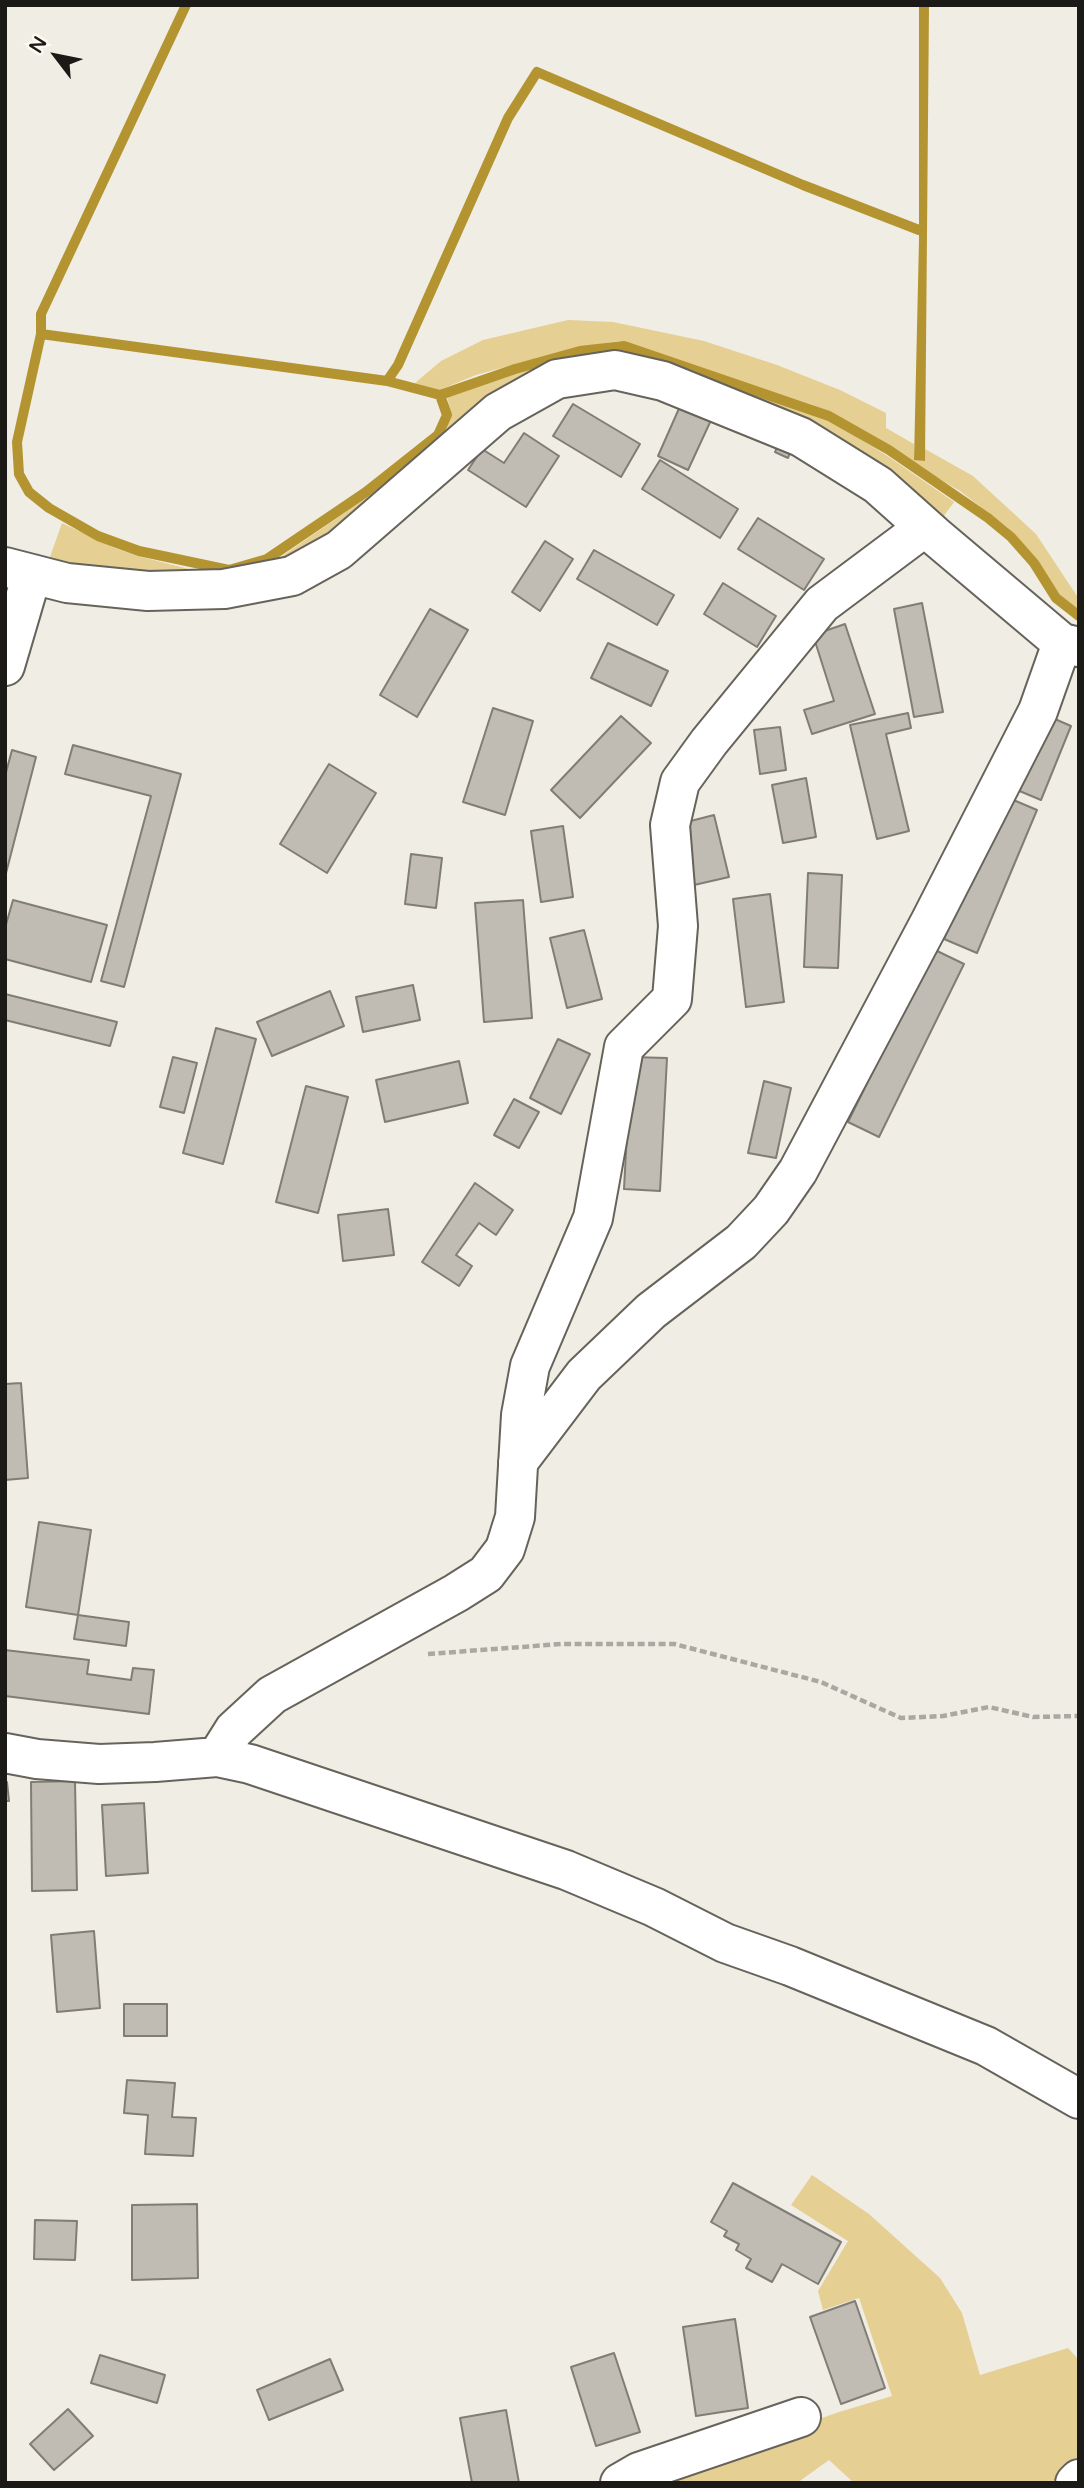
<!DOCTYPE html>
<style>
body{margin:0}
#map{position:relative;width:1084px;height:2488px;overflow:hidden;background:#f0ede4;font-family:"Varela Round",sans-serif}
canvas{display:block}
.frame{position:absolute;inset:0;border:7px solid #1b1a17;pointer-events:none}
.north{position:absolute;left:21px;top:21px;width:70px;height:70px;-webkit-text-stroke:5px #fefaf1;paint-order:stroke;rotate:302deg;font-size:19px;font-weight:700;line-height:28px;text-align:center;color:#1b1a17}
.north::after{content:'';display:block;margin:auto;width:24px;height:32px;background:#1b1a17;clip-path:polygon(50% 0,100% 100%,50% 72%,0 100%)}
</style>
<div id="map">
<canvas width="1084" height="2488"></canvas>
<div class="frame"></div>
<div class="north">N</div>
</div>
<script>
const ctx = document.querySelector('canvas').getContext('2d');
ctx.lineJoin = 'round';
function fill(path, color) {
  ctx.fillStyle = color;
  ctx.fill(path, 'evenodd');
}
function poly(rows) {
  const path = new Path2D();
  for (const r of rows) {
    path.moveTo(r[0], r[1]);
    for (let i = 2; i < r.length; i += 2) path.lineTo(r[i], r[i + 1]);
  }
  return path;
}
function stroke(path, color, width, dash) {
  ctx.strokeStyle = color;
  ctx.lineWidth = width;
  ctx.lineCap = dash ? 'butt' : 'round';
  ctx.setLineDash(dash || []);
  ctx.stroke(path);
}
fill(poly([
 [568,320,613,322,704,341,777,365,840,390,886,413,886,428,914,444,914,460,925,460,925,449,973,476,1036,534,1079,599,1079,613,1064,601,1037,559,1007,527,960,491,924,470,888,446,833,413,810,404,619,341,574,348,476,375,437,391,415,383,441,361,483,340],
 [624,350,669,364,830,420,889,457,954,502,938,524,900,491,833,444,813,434,660,374,618,364,595,364,567,369,546,376,513,395,339,540,295,565,272,574,224,582,149,582,45,571,62,523,115,548,138,556,212,575,235,575,269,565,369,496,442,438,452,416,447,397,520,372,586,354],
 [812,2175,869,2214,940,2278,962,2313,980,2375,1068,2348,1079,2360,1079,2460,1069,2470,1050,2483,854,2483,829,2460,797,2483,639,2483,836,2413,892,2396,859,2298,823,2310,818,2291,848,2241,791,2205]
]), '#e6cf92');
fill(poly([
 [919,5,929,5,925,461,914,460,919,240]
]), '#b49431');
stroke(poly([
 [186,5,41,314,41,334,17,442,19,474,29,492,49,508,98,536,139,551,229,570,267,559,366,492,438,435,447,415,440,395],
 [41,334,387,381,440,395,515,369,580,351,624,346,829,416,889,450,988,518,1011,537,1034,563,1056,598,1079,616],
 [387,381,398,365,508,118,537,72,803,185,919,230]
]), '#b49431', 10);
const building = poly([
 [573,404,640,444,621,477,553,436,573,404],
 [681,404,712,418,688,470,658,456,681,404],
 [524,433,559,456,526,507,468,470,482,449,504,463,524,433],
 [779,442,792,448,788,458,775,452,779,442],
 [660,460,738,509,720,538,642,489,660,460],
 [758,518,824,559,804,590,738,549,758,518],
 [545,541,573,559,540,611,512,592,545,541],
 [594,550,674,595,657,625,577,579,594,550],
 [723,583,776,616,757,647,704,614,723,583],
 [922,603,943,712,914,717,894,609,922,603],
 [430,609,468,630,417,717,380,695,430,609],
 [845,624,875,714,812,734,804,710,834,701,813,635,845,624],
 [608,643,668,671,651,706,591,678,608,643],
 [493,708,533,721,505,815,463,802,493,708],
 [908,713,911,728,886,734,909,831,877,839,850,725,908,713],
 [1041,713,1071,726,1041,800,1010,787,1041,713],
 [621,716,651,743,580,818,551,790,621,716],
 [780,727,786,770,760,774,754,730,780,727],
 [73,745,181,774,124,987,101,981,151,796,65,774,73,745],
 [12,750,36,757,5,877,5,776,12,750],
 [329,764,376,793,327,873,280,844,329,764],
 [806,778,816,837,783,843,772,785,806,778],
 [1004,796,1037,810,977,953,944,939,1004,796],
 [714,815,729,877,694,885,679,824,714,815],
 [563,826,573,897,541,902,531,831,563,826],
 [411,854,442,858,436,908,405,904,411,854],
 [808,873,842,875,838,968,804,967,808,873],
 [770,894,784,1002,746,1007,733,899,770,894],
 [13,900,107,925,91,982,5,959,5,928,13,900],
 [523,900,532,1018,484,1022,475,903,523,900],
 [584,930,602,999,567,1008,550,938,584,930],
 [933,949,964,964,879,1137,848,1122,933,949],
 [413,985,420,1020,363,1032,356,997,413,985],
 [330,991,344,1026,272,1056,257,1022,330,991],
 [5,994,117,1022,110,1046,5,1020,5,994],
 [216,1028,256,1039,223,1164,183,1153,216,1028],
 [558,1039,590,1054,561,1114,530,1098,558,1039],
 [173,1057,197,1063,184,1113,160,1107,173,1057],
 [631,1057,667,1058,660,1191,624,1189,631,1057],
 [459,1061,468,1103,385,1122,376,1080,459,1061],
 [764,1081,791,1088,776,1158,748,1153,764,1081],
 [306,1086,348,1097,318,1213,276,1202,306,1086],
 [514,1099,539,1112,519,1148,494,1135,514,1099],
 [475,1183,513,1210,496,1235,479,1223,456,1255,472,1266,459,1286,422,1262,475,1183],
 [388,1209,394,1255,343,1261,338,1215,388,1209],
 [21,1383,28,1478,5,1480,5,1384,21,1383],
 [39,1522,91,1530,78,1615,26,1607,39,1522],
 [78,1615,129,1622,126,1646,74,1639,78,1615],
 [5,1650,89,1660,87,1674,131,1680,133,1668,154,1670,149,1714,5,1696,5,1650],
 [75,1781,77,1890,32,1891,31,1782,75,1781],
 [5,1782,7,1782,9,1801,5,1801,5,1782],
 [144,1803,148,1873,106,1876,102,1805,144,1803],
 [94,1931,100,2008,57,2012,51,1935,94,1931],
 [124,2004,167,2004,167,2036,124,2036,124,2004],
 [127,2080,175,2083,172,2117,196,2118,193,2156,145,2154,148,2115,124,2113,127,2080],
 [733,2183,841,2242,818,2284,782,2264,772,2282,746,2268,751,2259,736,2250,739,2244,724,2236,727,2231,711,2222,733,2183],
 [197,2204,198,2278,132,2280,132,2205,197,2204],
 [35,2220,77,2221,75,2260,34,2259,35,2220],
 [855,2301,885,2388,841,2404,810,2317,855,2301],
 [735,2319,748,2408,696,2416,683,2327,735,2319],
 [614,2353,640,2432,596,2446,571,2367,614,2353],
 [100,2355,165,2375,157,2403,91,2383,100,2355],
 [330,2359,343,2390,269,2420,257,2390,330,2359],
 [68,2409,93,2436,54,2470,30,2444,68,2409],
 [506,2410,519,2483,472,2483,460,2418,506,2410]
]);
fill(building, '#c0bcb4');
stroke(building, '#807d75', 2);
const minor = poly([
 [5,567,67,583,148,591,224,589,292,576,339,550,498,412,557,379,615,370,663,381,801,437,878,485,934,535,1062,643,1079,647],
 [5,666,32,574],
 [518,1462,584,1375,651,1311,741,1242,771,1210,798,1171,930,922,1038,711,1062,643],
 [5,1753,37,1759,99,1764,155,1762,217,1757,250,1764,566,1870,654,1907,725,1943,790,1966,986,2046,1079,2099],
 [217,1757,234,1730,272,1695,456,1593,486,1574,505,1549,515,1517,521,1415,530,1366,593,1218,624,1047,672,999,678,926,670,825,680,782,709,742,822,604,925,527],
 [620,2483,639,2472,801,2417],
 [1075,2483,1079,2479]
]);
stroke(minor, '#66635b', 42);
stroke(poly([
 [428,1654,561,1644,674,1644,821,1682,901,1718,943,1716,989,1707,1033,1717,1079,1716]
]), '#aba8a1', 4.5, [7, 3.5]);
stroke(minor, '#fff', 38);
</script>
